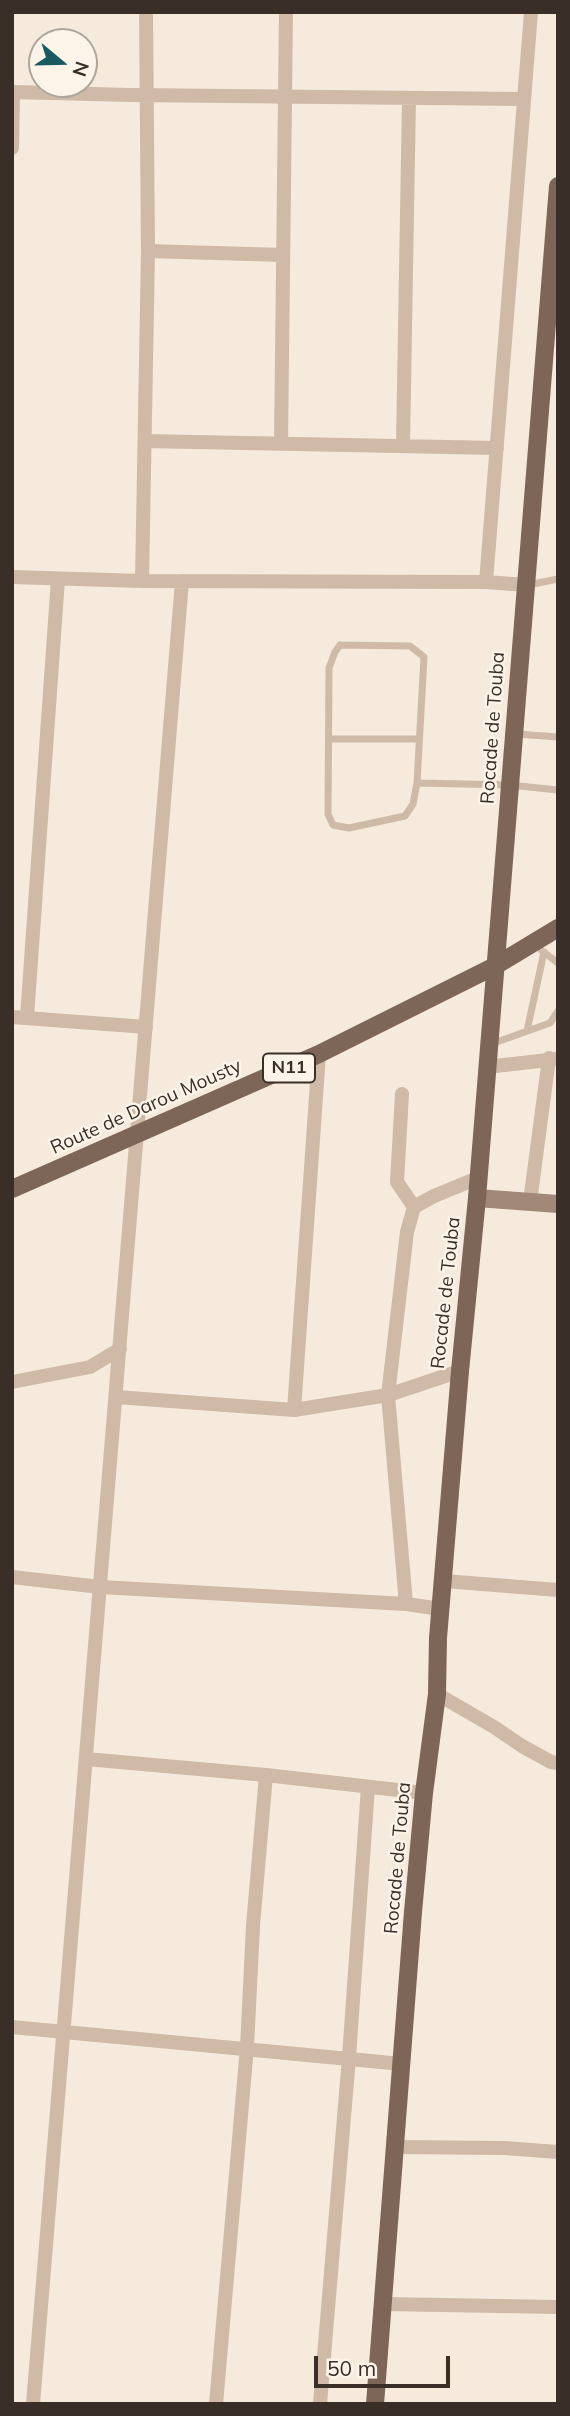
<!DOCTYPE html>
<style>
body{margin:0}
#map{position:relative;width:570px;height:2416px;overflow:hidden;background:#f5eadc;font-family:Mulish,sans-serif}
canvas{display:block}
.frame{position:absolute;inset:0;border:14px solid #3a2e28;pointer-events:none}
.north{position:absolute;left:28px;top:28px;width:70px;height:70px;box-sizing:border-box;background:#fcf4e9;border:2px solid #aea59c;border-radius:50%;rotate:109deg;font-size:19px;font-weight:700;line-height:28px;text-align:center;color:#3a2e28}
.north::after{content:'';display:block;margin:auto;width:24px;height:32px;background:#195960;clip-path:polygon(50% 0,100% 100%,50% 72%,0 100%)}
.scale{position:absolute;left:314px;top:2356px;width:136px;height:32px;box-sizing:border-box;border:4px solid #3a2e28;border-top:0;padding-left:9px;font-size:21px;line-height:24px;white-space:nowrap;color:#3a2e28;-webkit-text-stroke:5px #fcf4e9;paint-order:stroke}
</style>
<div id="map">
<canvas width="570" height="2416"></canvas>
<div class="frame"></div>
<div class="north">N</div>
<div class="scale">50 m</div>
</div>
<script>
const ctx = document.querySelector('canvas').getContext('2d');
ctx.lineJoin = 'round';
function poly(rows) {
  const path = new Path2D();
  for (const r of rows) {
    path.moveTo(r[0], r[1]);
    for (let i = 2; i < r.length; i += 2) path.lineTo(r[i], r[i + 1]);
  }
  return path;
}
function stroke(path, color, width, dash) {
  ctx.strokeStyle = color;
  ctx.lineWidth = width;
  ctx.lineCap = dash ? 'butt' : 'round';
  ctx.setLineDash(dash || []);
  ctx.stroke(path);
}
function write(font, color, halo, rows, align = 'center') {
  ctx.font = font + ' Mulish,sans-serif';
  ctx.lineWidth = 5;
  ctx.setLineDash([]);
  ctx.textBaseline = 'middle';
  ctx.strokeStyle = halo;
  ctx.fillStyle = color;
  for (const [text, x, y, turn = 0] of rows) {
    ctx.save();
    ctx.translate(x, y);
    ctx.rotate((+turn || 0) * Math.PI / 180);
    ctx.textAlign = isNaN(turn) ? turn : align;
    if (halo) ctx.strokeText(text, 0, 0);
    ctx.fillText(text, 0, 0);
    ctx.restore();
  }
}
stroke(poly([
 [528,585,558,579],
 [340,645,410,646,424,657,417,783,413,804,405,816,349,828,333,825,328,814,329,668,335,652,340,645],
 [517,734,558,737],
 [329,739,418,739],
 [417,783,510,785,558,790],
 [541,950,558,963],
 [527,1031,544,952],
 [491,1044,550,1023,558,1011]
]), '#cebaa6', 7);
stroke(poly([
 [12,92,131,95,524,99],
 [12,148,13,92],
 [148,251,283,255],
 [145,441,497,448],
 [281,443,286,12],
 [403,445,409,98],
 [12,577,142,581,486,582,526,585],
 [142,581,148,251,146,12],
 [486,582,531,12],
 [12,1017,146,1027],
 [27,1017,58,579],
 [486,1067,557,1059],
 [402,1094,397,1182,414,1207],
 [530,1202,549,1058],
 [12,1382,90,1367,120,1349],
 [116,1397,294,1410,388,1395,460,1371],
 [294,1410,319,1054],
 [12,1577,100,1587,406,1604,441,1609],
 [444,1581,558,1590],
 [406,1604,388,1395,407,1232,414,1207,434,1196,478,1178],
 [437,1694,494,1727,522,1746,551,1762,558,1763],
 [86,1759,266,1775,424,1793],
 [12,2027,402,2064],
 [395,2147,504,2148,558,2152],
 [384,2304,558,2307],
 [33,2404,182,581],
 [216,2404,247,2047,253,1926,266,1775],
 [320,2404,349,2057,368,1787]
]), '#cebaa6', 14);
stroke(poly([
 [477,1198,558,1204]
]), '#a28877', 18);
stroke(poly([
 [12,1189,319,1054,495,966,558,928],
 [375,2404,413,1912,424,1793,437,1694,438,1638,460,1371,477,1198,558,186]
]), '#7d6557', 18);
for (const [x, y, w] of [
 [289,1068,52]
]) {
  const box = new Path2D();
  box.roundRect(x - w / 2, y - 14.5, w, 29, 5);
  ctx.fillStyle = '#fcf4e9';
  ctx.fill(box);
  stroke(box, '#3a2e28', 2);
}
write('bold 18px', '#3a2e28', null, [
 ["N11",289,1068]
]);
write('19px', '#3a2e28', '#fcf4e9', [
 ["Rocade de Touba",493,728,-86],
 ["Route de Darou Mousty",146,1107,-24],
 ["Rocade de Touba",446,1293,-84],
 ["Rocade de Touba",398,1858,-85]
]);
</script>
